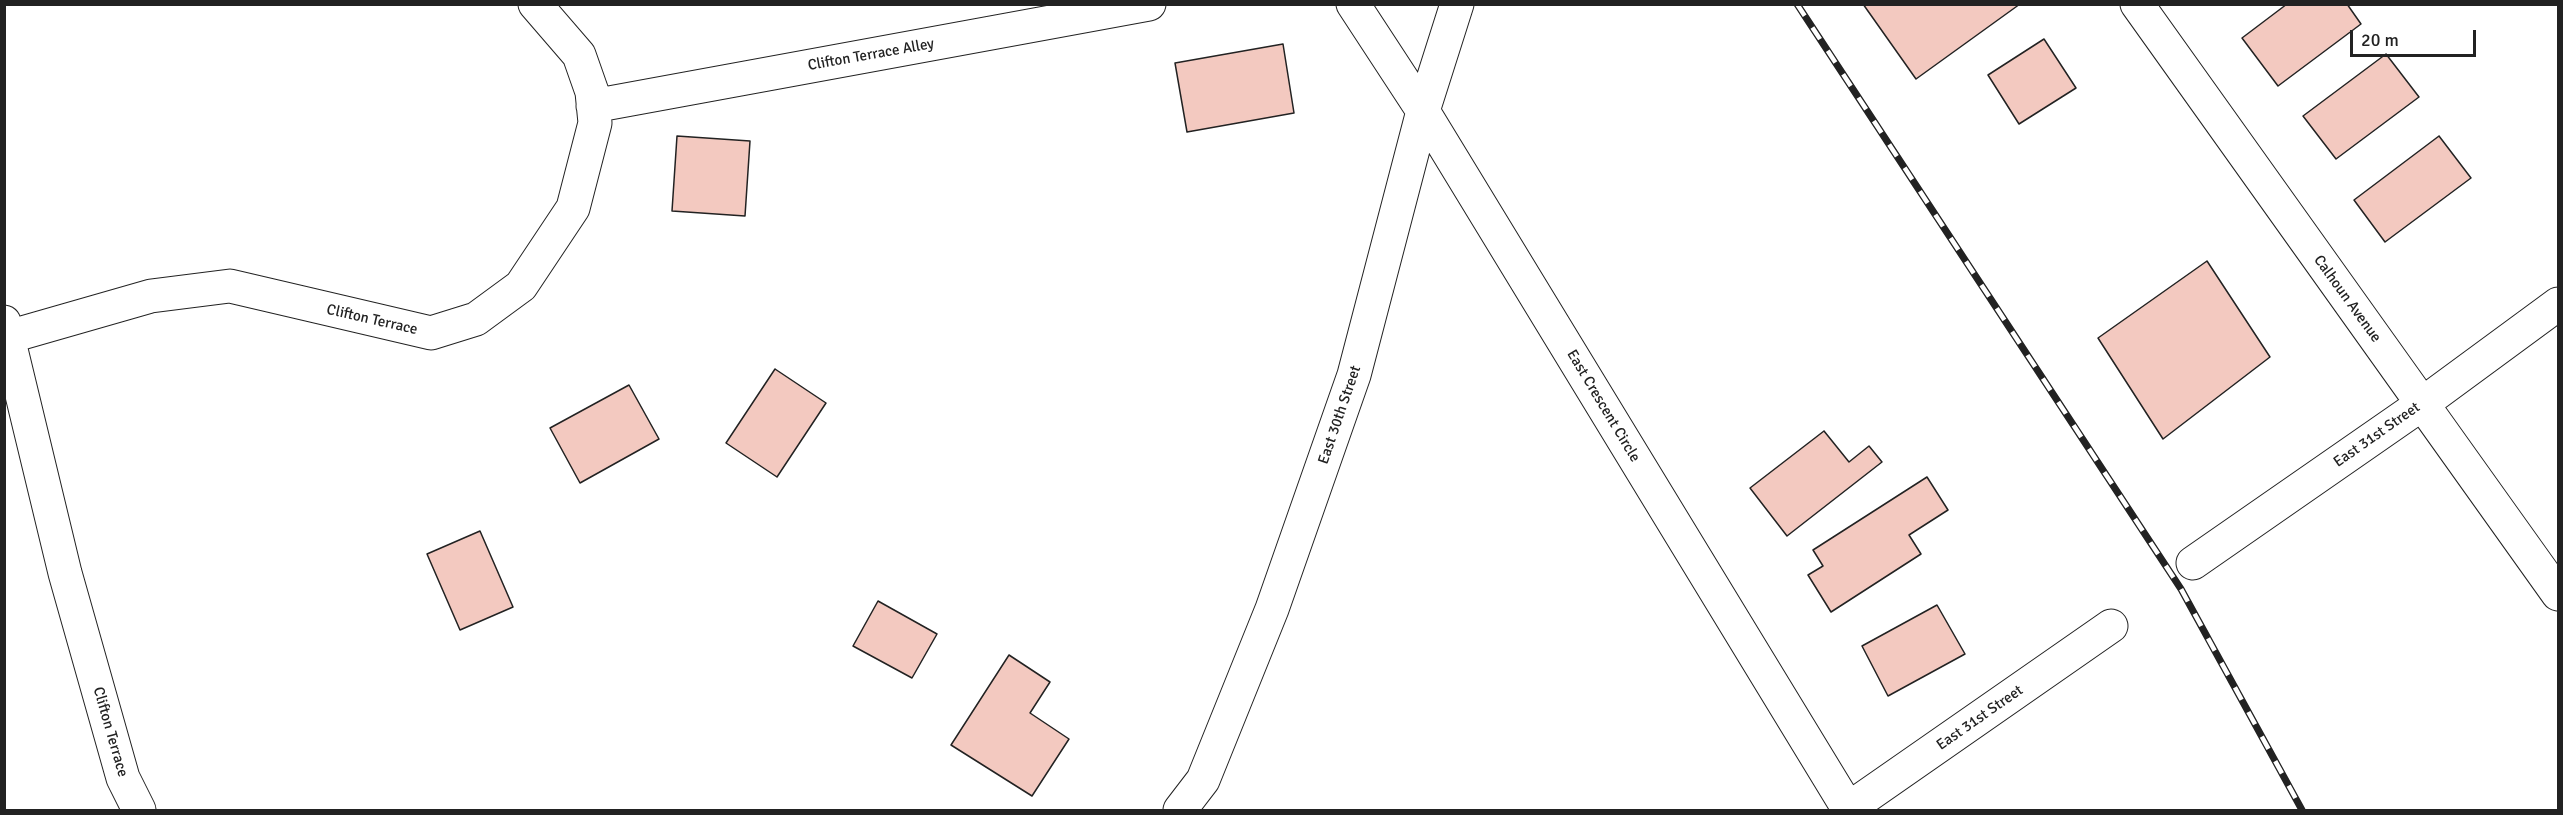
<!DOCTYPE html>
<style>
body{margin:0}
#map{position:relative;width:2563px;height:815px;overflow:hidden;background:#fff;font-family:Signika,sans-serif}
canvas{display:block}
.frame{position:absolute;inset:0;border:6px solid #222;pointer-events:none}
.scale{position:absolute;left:2350px;top:30px;width:126px;height:27px;box-sizing:border-box;border:3px solid #222;border-top:0;padding-left:8px;font-size:18px;line-height:21px;white-space:nowrap;color:#222;-webkit-text-stroke:4px #fff;paint-order:stroke}
</style>
<div id="map">
<canvas width="2563" height="815"></canvas>
<div class="frame"></div>
<div class="scale">20 m</div>
</div>
<script>
const ctx = document.querySelector('canvas').getContext('2d');
ctx.lineJoin = 'round';
function fill(path, color) {
  ctx.fillStyle = color;
  ctx.fill(path, 'evenodd');
}
function poly(rows) {
  const path = new Path2D();
  for (const r of rows) {
    path.moveTo(r[0], r[1]);
    for (let i = 2; i < r.length; i += 2) path.lineTo(r[i], r[i + 1]);
  }
  return path;
}
function stroke(path, color, width, dash) {
  ctx.strokeStyle = color;
  ctx.lineWidth = width;
  ctx.lineCap = dash ? 'butt' : 'round';
  ctx.setLineDash(dash || []);
  ctx.stroke(path);
}
function write(font, color, halo, rows, align = 'center') {
  ctx.font = font + ' Signika,sans-serif';
  ctx.lineWidth = 4.5;
  ctx.setLineDash([]);
  ctx.textBaseline = 'middle';
  ctx.strokeStyle = halo;
  ctx.fillStyle = color;
  for (const [text, x, y, turn = 0] of rows) {
    ctx.save();
    ctx.translate(x, y);
    ctx.rotate((+turn || 0) * Math.PI / 180);
    ctx.textAlign = isNaN(turn) ? turn : align;
    if (halo) ctx.strokeText(text, 0, 0);
    ctx.fillText(text, 0, 0);
    ctx.restore();
  }
}
const building = poly([
 [1863,4,2020,4,1916,79,1863,4],
 [2287,4,2347,4,2361,24,2278,86,2242,38,2287,4],
 [2044,39,2076,88,2019,124,1988,75,2044,39],
 [1283,44,1294,113,1187,132,1175,63,1283,44],
 [2386,54,2419,97,2336,159,2303,116,2386,54],
 [677,136,750,141,745,216,672,211,677,136],
 [2439,136,2471,178,2385,242,2354,200,2439,136],
 [2207,261,2270,357,2163,439,2098,338,2207,261],
 [775,369,826,403,777,477,726,443,775,369],
 [629,385,659,439,580,483,550,428,629,385],
 [1824,431,1849,462,1869,446,1882,462,1787,536,1750,488,1824,431],
 [1927,477,1948,510,1909,535,1921,554,1831,612,1808,575,1823,566,1813,550,1927,477],
 [480,531,513,607,460,630,427,554,480,531],
 [878,601,937,634,912,678,853,646,878,601],
 [1937,605,1965,654,1888,696,1862,646,1937,605],
 [1009,655,1050,682,1030,713,1069,739,1032,796,951,745,1009,655]
]);
fill(building, '#f3c9c0');
stroke(building, '#222', 1.5);
const street = poly([
 [1353,4,1423,111,1849,810],
 [2137,4,2558,594],
 [593,106,1149,4],
 [4,322,8,337,151,296,230,286,431,333,476,319,521,286,573,208,595,123,592,92,579,55,535,4],
 [8,337,65,573,123,778,139,810],
 [2193,563,2422,404,2558,304],
 [1848,809,2111,626],
 [1180,810,1203,780,1272,609,1354,375,1423,111,1457,4]
]);
stroke(street, '#222', 35);
stroke(street, '#fff', 33);
const rail = poly([
 [1797,4,2181,589,2302,810]
]);
stroke(rail, '#222', 7);
stroke(rail, '#fff', 4.5, [14]);
write('15px', '#222', '#fff', [
 ["Clifton Terrace Alley",871,55,-10],
 ["Calhoun Avenue",2347,299,54],
 ["Clifton Terrace",372,320,13],
 ["East Crescent Circle",1603,406,59],
 ["East 30th Street",1340,415,-71],
 ["East 31st Street",2377,435,-35],
 ["East 31st Street",1980,718,-35],
 ["Clifton Terrace",110,732,74]
]);
</script>
